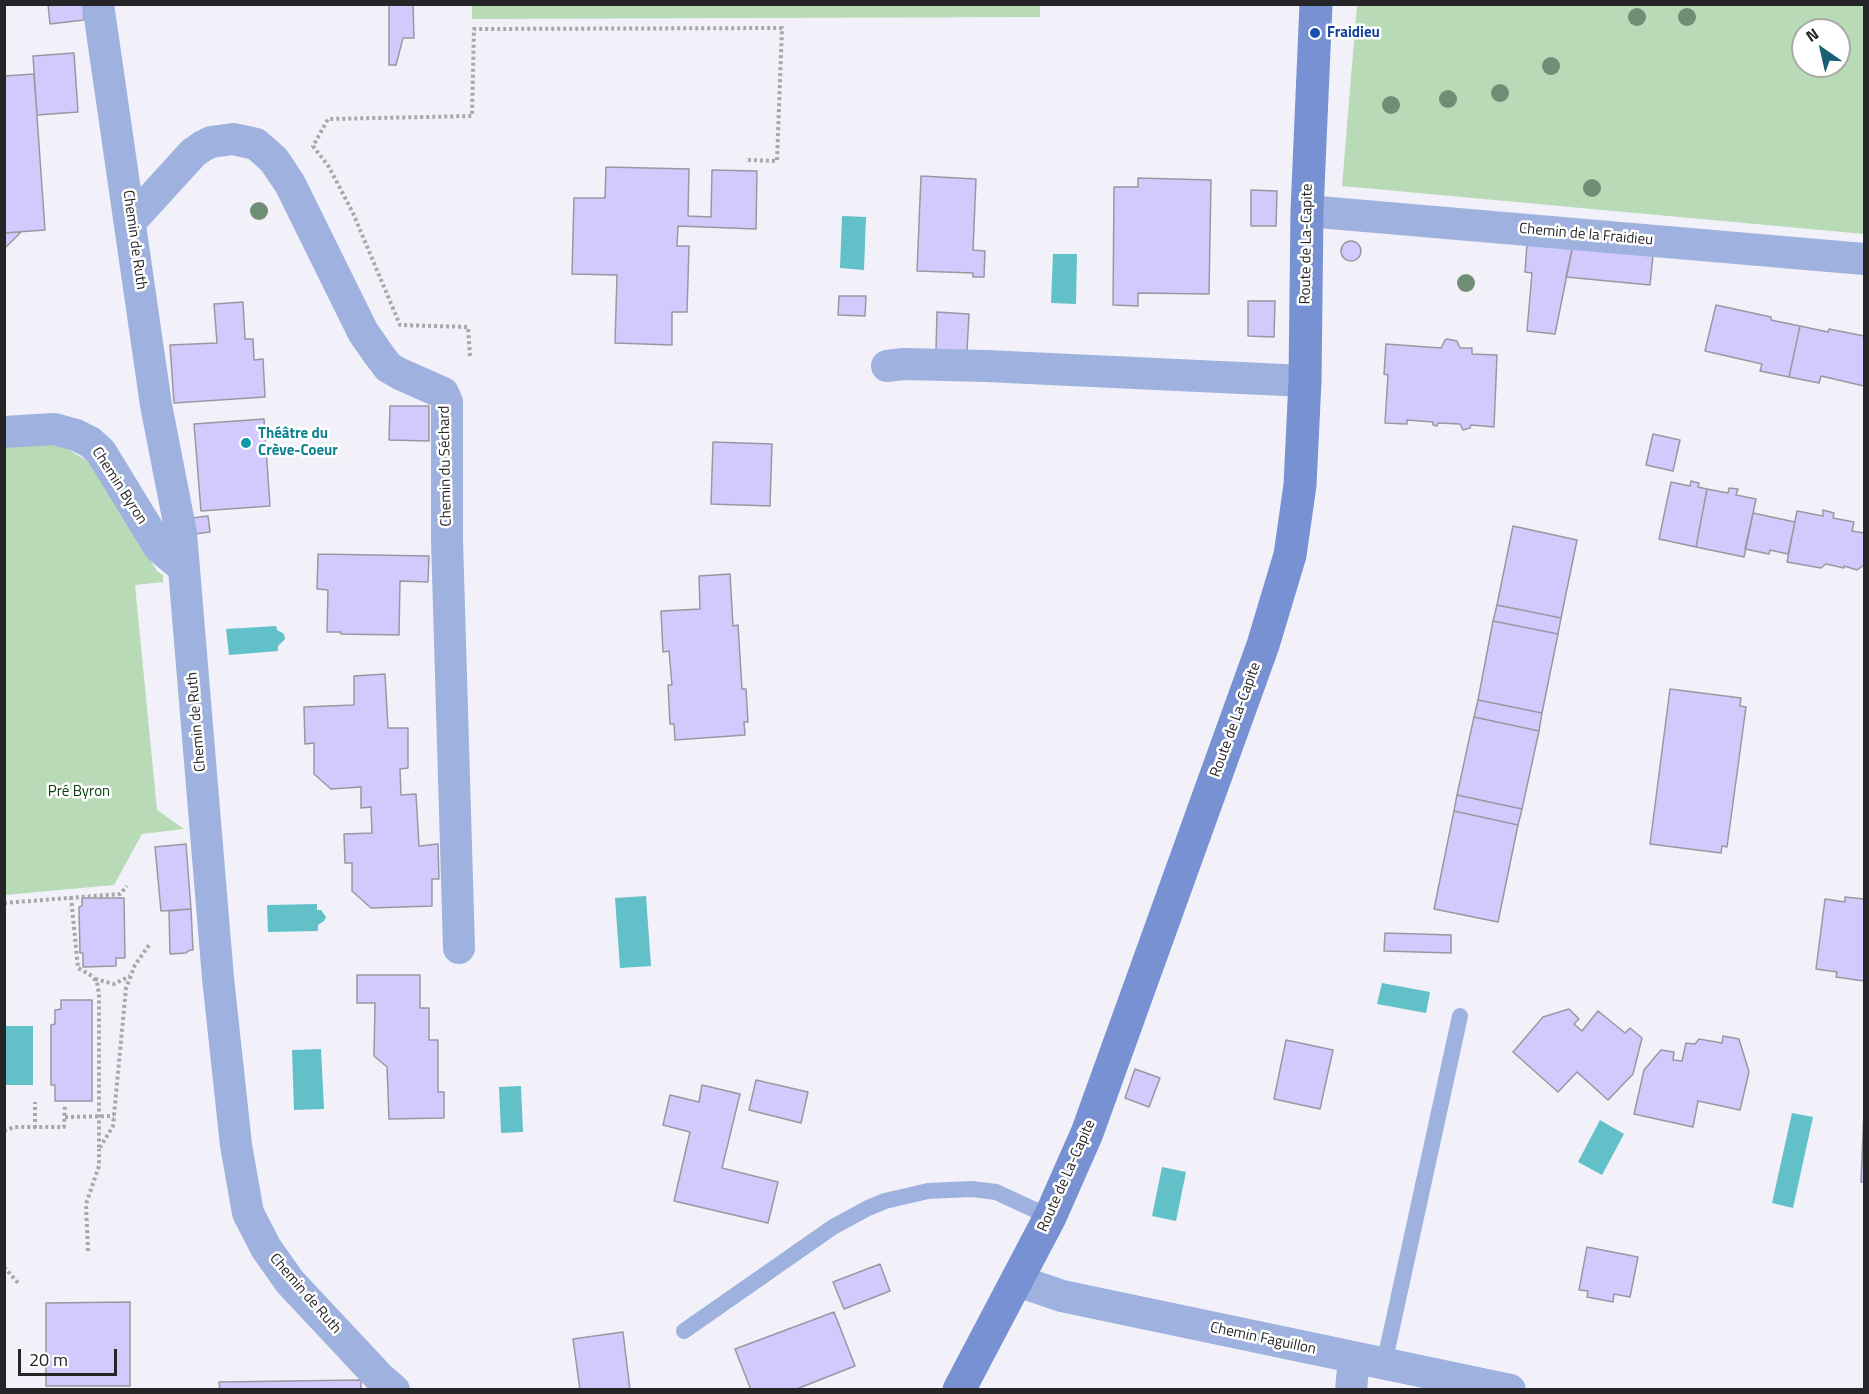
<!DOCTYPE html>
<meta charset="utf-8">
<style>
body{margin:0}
#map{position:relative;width:1869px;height:1394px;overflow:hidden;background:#f2f1f9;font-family:"Titillium Web",sans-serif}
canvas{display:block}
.frame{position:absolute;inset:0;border:6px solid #252528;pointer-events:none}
.north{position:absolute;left:1791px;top:18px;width:60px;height:60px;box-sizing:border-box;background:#fff;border:2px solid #a8a8a9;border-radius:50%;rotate:326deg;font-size:16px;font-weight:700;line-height:24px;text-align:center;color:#252528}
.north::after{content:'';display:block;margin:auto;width:21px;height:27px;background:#1a5e71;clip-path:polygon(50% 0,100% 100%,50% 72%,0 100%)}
.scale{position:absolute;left:18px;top:1349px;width:99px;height:27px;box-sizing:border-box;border:3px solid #252528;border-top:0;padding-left:8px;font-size:18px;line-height:21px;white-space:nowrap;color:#252528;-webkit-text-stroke:4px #fff;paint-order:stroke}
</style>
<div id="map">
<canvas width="1869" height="1394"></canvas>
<div class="frame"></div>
<div class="north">N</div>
<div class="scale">20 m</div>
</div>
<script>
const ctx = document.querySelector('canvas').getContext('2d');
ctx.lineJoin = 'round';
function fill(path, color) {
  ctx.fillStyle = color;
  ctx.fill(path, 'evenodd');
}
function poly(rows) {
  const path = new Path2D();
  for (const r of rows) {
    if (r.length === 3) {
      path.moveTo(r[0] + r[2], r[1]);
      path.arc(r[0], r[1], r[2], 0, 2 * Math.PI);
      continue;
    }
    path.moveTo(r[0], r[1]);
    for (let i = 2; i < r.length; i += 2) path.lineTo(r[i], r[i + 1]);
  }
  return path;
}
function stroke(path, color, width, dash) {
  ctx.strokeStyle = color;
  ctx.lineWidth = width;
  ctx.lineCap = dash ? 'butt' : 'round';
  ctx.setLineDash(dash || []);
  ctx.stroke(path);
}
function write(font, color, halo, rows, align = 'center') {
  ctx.font = font + ' "Titillium Web",sans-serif';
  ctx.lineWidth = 5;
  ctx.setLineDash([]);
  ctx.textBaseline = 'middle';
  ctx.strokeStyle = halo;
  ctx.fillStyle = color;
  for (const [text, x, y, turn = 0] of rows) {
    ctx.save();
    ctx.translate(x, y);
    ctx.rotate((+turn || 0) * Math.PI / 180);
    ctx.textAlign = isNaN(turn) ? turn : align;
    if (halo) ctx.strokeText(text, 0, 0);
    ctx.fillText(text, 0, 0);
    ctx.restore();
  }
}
fill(poly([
 [472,4,1040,4,1040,17,472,19],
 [1357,5,1864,5,1864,234,1342,186],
 [1803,30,1839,30,1839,66,1803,66],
 [40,442,68,449,90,463,96,470,157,571,163,575,163,582,135,585,157,810,184,829,142,834,114,885,5,895,5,446]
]), '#b9dab7');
fill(poly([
 [842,216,866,217,864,270,840,268],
 [1053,254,1077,254,1076,304,1051,303],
 [276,626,277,630,284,634,285,639,278,646,278,651,229,655,226,629],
 [646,896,651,966,620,968,615,898],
 [317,904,317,910,321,910,326,917,324,921,318,925,318,931,268,932,267,905],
 [1382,983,1430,992,1426,1013,1377,1004],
 [5,1026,33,1026,33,1085,5,1085],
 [321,1049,324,1109,294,1110,292,1050],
 [521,1086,523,1132,501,1133,499,1087],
 [1792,1113,1813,1117,1793,1208,1772,1203],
 [1600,1120,1624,1134,1602,1175,1578,1162],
 [1162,1167,1186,1172,1176,1221,1152,1216]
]), '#61c0c8');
const building = poly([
 [48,4,83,4,84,20,50,24,48,4],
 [389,4,413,4,414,38,403,38,396,65,389,65,389,4],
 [74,53,78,112,37,115,33,56,74,53],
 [34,74,45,230,4,233,4,76,34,74],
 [606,167,689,169,688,216,711,217,712,170,757,171,756,229,678,226,677,246,689,246,687,312,672,312,672,345,615,343,617,275,572,274,574,198,605,198,606,167],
 [921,176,976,179,973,250,985,251,984,277,973,277,973,273,917,271,921,176],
 [1138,178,1211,180,1209,294,1138,293,1138,306,1113,305,1114,187,1138,187,1138,178],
 [1251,190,1277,191,1276,226,1251,226,1251,190],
 [21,232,4,249,4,233,21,232],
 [1351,251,10],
 [1527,243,1573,245,1555,334,1527,331,1532,273,1525,272,1527,243],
 [1573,245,1653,255,1650,285,1566,277,1573,245],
 [839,296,866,296,865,316,838,315,839,296],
 [1248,301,1275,301,1274,337,1248,336,1248,301],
 [243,302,245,339,253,339,254,360,263,359,265,397,174,403,170,345,217,343,214,304,243,302],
 [1716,305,1771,317,1771,320,1800,326,1789,377,1760,371,1762,364,1705,351,1716,305],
 [937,312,969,314,967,351,936,350,937,312],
 [1800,326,1828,332,1829,329,1864,336,1864,386,1821,376,1819,383,1789,377,1800,326],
 [1447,339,1457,341,1460,348,1472,348,1472,354,1497,355,1494,427,1471,425,1470,428,1463,430,1460,424,1438,423,1437,426,1433,425,1433,422,1407,420,1407,424,1385,423,1388,375,1384,374,1386,344,1441,348,1445,340,1447,339],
 [390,406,429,406,429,441,389,440,390,406],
 [264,419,270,506,201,511,194,424,264,419],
 [1653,434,1680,440,1673,471,1646,465,1653,434],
 [713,442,772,444,770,506,711,504,713,442],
 [1691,481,1699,483,1698,487,1707,489,1696,547,1659,539,1671,482,1690,486,1691,481],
 [1729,488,1738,489,1736,495,1756,499,1744,557,1696,547,1707,489,1728,493,1729,488],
 [1823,510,1834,513,1833,518,1854,522,1852,531,1864,533,1864,565,1857,570,1844,566,1844,568,1826,564,1821,568,1787,562,1797,511,1823,516,1823,510],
 [1753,513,1795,522,1788,554,1770,550,1769,554,1745,549,1753,513],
 [208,516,210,532,194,534,192,518,208,516],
 [1513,526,1577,540,1561,618,1497,605,1513,526],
 [318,554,429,556,428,582,400,581,399,635,341,634,341,632,327,632,328,590,317,589,318,554],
 [730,574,733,626,738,625,742,689,746,689,748,722,744,722,745,735,675,740,674,724,670,724,668,685,672,685,669,651,663,652,661,611,700,609,699,576,730,574],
 [1497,605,1561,618,1558,634,1493,621,1497,605],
 [1493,621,1558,634,1542,713,1478,700,1493,621],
 [385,674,388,728,408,728,408,768,400,769,401,795,416,794,419,846,438,844,439,879,432,879,432,906,371,908,352,891,352,863,345,863,344,834,372,833,371,807,361,808,361,787,331,789,314,774,314,743,305,744,304,707,354,705,354,676,385,674],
 [1670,689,1741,698,1740,706,1746,707,1727,847,1722,846,1721,853,1650,844,1670,689],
 [1478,700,1542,713,1539,731,1474,717,1478,700],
 [1474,717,1539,731,1522,809,1457,795,1474,717],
 [1457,795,1522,809,1518,825,1454,811,1457,795],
 [1454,811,1518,825,1498,922,1434,909,1454,811],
 [186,844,191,909,161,911,155,847,186,844],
 [1845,897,1864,899,1864,981,1836,977,1837,972,1816,969,1825,899,1845,902,1845,897],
 [82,898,124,898,125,958,116,958,116,966,83,967,83,953,80,953,79,907,82,906,82,898],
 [191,909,193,950,190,950,186,953,170,954,169,911,191,909],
 [1385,933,1451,935,1451,953,1384,951,1385,933],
 [357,975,420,975,420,1008,429,1008,429,1040,438,1040,438,1092,444,1092,444,1118,389,1119,387,1067,374,1056,375,1003,357,1003,357,975],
 [61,1000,92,1000,92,1101,55,1101,55,1085,51,1085,51,1025,55,1024,55,1010,61,1009,61,1000],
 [1569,1009,1579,1019,1574,1024,1582,1031,1598,1011,1625,1033,1630,1028,1642,1038,1633,1074,1608,1100,1577,1072,1558,1092,1513,1052,1543,1017,1569,1009],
 [1723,1036,1739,1039,1749,1072,1740,1110,1698,1101,1693,1127,1634,1114,1644,1070,1661,1050,1674,1052,1673,1060,1682,1061,1686,1043,1695,1044,1699,1039,1722,1043,1723,1036],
 [1286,1040,1333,1050,1320,1109,1274,1099,1286,1040],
 [1135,1069,1160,1078,1149,1107,1125,1098,1135,1069],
 [756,1080,808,1092,801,1123,749,1110,756,1080],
 [702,1085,740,1094,722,1168,778,1182,768,1223,674,1201,690,1132,663,1125,670,1095,699,1102,702,1085],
 [1864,1110,1864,1182,1861,1182,1864,1110],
 [1587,1247,1638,1257,1630,1297,1614,1294,1613,1302,1587,1297,1588,1291,1579,1290,1587,1247],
 [880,1264,890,1291,844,1309,833,1282,880,1264],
 [130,1302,130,1386,46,1386,46,1303,130,1302],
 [834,1312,855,1366,794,1390,751,1390,735,1349,834,1312],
 [623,1332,630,1390,580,1390,573,1339,623,1332],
 [361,1380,361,1390,220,1390,219,1382,361,1380]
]);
fill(building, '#d2c9fd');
stroke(building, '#9998a0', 1.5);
stroke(poly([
 [470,356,468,327,400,325,353,213,329,167,313,146,328,119,472,116,474,29,782,28,777,161,748,160],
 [71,897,78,968,92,976,97,982,99,994,99,1149,113,1126,126,988,135,965,149,945],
 [4,903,120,894,127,886],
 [95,979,114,984,130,976],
 [65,1117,114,1116],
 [35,1128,35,1102],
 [4,1131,14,1127,64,1127,65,1104],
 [88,1251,86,1204,99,1166,99,1149],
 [4,1267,19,1284]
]), '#a7a7ad', 4, [3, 3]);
stroke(poly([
 [684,1331,833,1227,868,1208,885,1201,928,1191,972,1189,996,1192,1050,1217],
 [1384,1364,1460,1016]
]), '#9fb2df', 16);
stroke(poly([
 [98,4,156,405,181,533,218,978,236,1145,248,1213,266,1248,290,1282,379,1377,394,1390],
 [1307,211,1864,259],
 [131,221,193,153,203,146,211,142,233,139,256,144,274,160,290,184,363,332,379,355,388,367,400,374,443,393,447,402,447,540,459,948],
 [887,366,904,364,986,366,1305,381],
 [4,432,54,429,76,435,90,442,101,452,159,547,184,568],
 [1018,1281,1062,1296,1510,1390],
 [1351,1390,1354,1358]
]), '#9fb2df', 32);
stroke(poly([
 [959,1390,1050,1217,1087,1133,1263,645,1290,555,1300,485,1305,381,1307,211,1316,4]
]), '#7791d2', 33);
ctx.fillStyle = '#708e76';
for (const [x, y] of [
 [1637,17],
 [1687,17],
 [1551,66],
 [1500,93],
 [1448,99],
 [1391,105],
 [1592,188],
 [259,211],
 [1466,283]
]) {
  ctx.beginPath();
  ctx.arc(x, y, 9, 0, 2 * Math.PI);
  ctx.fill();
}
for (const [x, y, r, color] of [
 [1315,33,6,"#1a4fb4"],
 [246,443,6,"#0f9aa8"]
]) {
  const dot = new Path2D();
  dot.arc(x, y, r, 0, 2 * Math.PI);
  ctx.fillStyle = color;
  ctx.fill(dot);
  stroke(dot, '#fff', 2);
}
write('bold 15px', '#164399', '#fff', [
 ["Fraidieu",1327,33]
], 'left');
write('15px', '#252528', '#fff', [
 ["Chemin de la Fraidieu",1586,235,5],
 ["Chemin de Ruth",134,240,82],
 ["Route de La-Capite",1307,244,-89],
 ["Chemin du Séchard",446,466,-91],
 ["Chemin Byron",119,486,57],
 ["Route de La-Capite",1236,720,-70],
 ["Chemin de Ruth",197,722,-95],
 ["Route de La-Capite",1067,1176,-66],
 ["Chemin de Ruth",305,1294,49],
 ["Chemin Faguillon",1263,1339,12]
]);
write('bold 15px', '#0d838f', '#fff', [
 ["Théâtre du",258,434],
 ["Crève-Coeur",258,451]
], 'left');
write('15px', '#063d0a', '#fff', [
 ["Pré Byron",79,792]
]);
</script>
